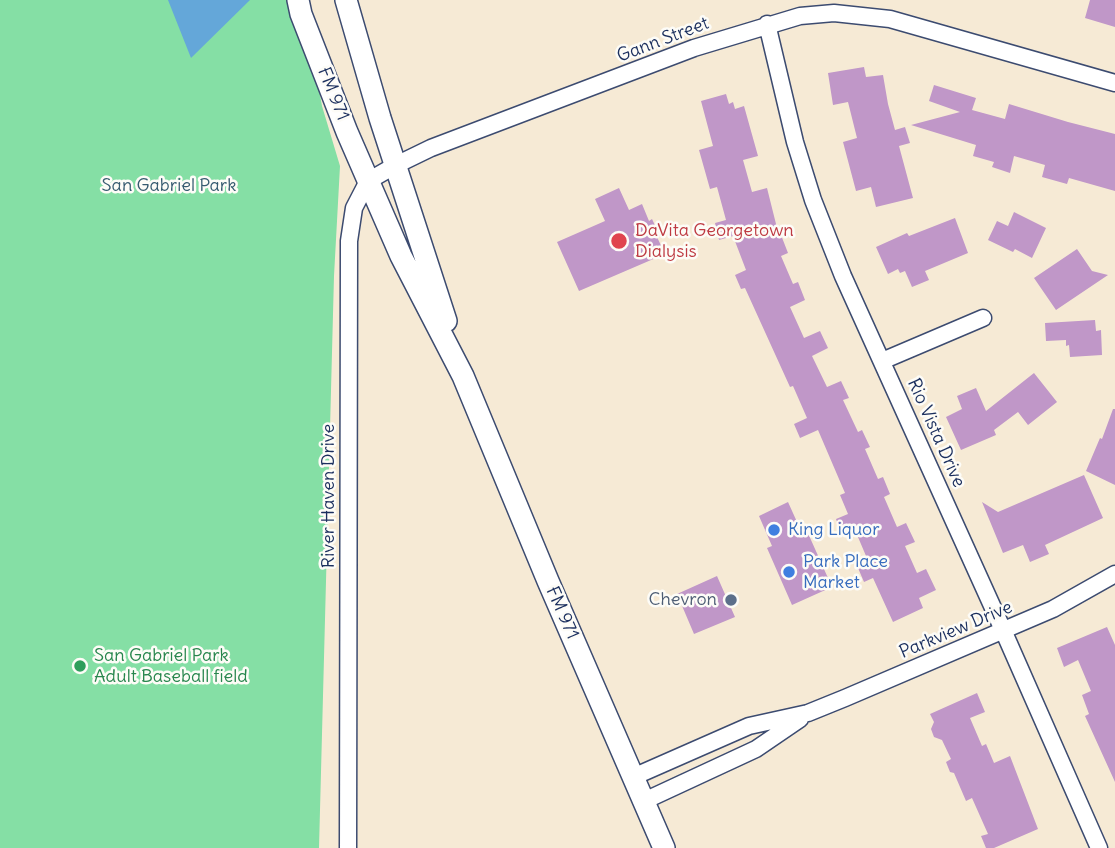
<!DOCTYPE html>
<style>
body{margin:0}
canvas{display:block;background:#f6ead5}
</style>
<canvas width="1115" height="848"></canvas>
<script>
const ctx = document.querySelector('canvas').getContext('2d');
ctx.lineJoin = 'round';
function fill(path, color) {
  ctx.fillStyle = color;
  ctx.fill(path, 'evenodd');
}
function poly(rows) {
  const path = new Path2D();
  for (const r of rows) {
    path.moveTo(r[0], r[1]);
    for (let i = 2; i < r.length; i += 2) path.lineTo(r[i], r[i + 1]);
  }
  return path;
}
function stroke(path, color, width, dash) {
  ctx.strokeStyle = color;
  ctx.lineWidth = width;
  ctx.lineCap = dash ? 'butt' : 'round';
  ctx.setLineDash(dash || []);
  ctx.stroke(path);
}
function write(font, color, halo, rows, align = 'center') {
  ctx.font = font + ' Delius,sans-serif';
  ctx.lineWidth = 5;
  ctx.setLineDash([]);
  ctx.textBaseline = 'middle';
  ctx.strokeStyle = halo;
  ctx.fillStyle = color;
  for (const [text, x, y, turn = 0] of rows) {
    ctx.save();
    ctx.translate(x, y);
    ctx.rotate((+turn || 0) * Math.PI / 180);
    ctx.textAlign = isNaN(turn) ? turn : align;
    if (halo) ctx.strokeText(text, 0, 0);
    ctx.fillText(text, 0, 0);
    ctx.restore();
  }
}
fill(poly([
 [0,0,303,0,322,106,340,166,334,276,319,848,0,848]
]), '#85dfa5');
fill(poly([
 [168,0,250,0,191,58]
]), '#64a7d9');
fill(poly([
 [1090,0,1115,0,1115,27,1085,18],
 [864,67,866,77,883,75,888,104,895,130,905,127,910,143,899,146,913,198,876,207,871,187,856,191,843,142,857,138,848,102,833,105,828,73],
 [934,85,976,98,972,110,1005,119,1009,104,1068,122,1115,134,1115,191,1069,178,1067,184,1042,177,1045,165,1014,156,1010,173,992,167,994,162,973,156,976,145,911,125,960,112,929,101],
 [726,94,729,104,733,102,735,109,744,106,758,156,743,160,752,192,767,188,779,236,781,235,788,253,781,256,793,284,798,282,805,300,790,307,804,338,820,331,828,348,812,356,827,387,841,381,849,398,843,400,858,432,862,430,870,447,865,449,878,479,883,477,890,494,884,497,897,527,906,523,915,542,905,546,917,573,926,569,936,590,919,598,923,608,893,622,873,578,864,582,858,568,869,563,855,530,842,535,836,519,848,514,840,495,845,493,818,430,800,438,794,424,807,418,793,386,790,387,745,288,741,289,735,275,746,270,733,236,719,240,715,223,726,220,717,187,710,189,699,150,713,146,701,101],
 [619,188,629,210,642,204,649,221,652,219,660,236,657,237,665,254,579,291,557,242,605,221,595,199],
 [1014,212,1046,228,1032,258,1015,249,1013,252,988,240,997,221,1008,226],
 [955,218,968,253,925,271,929,280,912,287,905,271,900,273,898,269,888,274,876,247,907,233,909,236],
 [1077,249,1092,271,1108,275,1056,310,1034,278],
 [1095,320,1096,331,1101,330,1102,355,1070,357,1069,345,1066,346,1066,340,1046,341,1045,323],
 [1034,373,1057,402,1028,425,1018,412,994,430,996,435,961,450,946,417,962,409,957,396,976,388,986,411],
 [1113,409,1115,409,1115,485,1086,471,1100,438,1102,439],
 [1084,475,1103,518,1045,545,1049,554,1030,562,1023,545,1003,553,982,502,998,512],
 [788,502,802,533,807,531,832,587,792,605,767,548,772,546,759,516],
 [717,576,735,617,694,634,677,594],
 [1107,627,1115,645,1115,782,1085,716,1089,714,1082,695,1091,691,1078,660,1064,667,1057,648],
 [977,693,985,712,970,718,982,746,986,744,994,763,1010,756,1038,829,994,848,986,848,981,836,988,834,972,798,966,801,954,773,950,772,946,762,951,759,942,740,934,737,931,729,934,722,930,714]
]), '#c097c8');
const minor = poly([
 [767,24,795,142,813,200,843,276,1003,630,1099,848],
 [882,361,983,318],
 [633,777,749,726,808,713,845,698,1053,609,1115,574],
 [644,801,756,749,800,719],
 [348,848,349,241,354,208,368,181,396,165,431,148,694,48,800,16,834,13,890,19,1115,83]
]);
const secondary = poly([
 [298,0,301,14,347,132,401,256,463,376,548,581,664,848],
 [346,0,380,118,446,321]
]);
stroke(minor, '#3c4b70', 19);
stroke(secondary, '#3c4b70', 24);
stroke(minor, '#fff', 16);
stroke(secondary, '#fff', 21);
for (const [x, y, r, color] of [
 [619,241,9,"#e0444e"],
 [774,530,7,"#3f7fe0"],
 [789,572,7,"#3f7fe0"],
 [731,600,7,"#5c6f8a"],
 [80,666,7,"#2e9e5b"]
]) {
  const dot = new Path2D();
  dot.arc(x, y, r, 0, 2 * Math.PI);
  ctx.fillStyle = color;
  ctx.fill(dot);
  stroke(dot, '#fdfcf7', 2.5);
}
write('18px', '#1b2f5e', '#fdfcf7', [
 ["Gann Street",663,40,-21],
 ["FM 971",333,94,68],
 ["Rio Vista Drive",936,433,66],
 ["River Haven Drive",329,496,-90],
 ["FM 971",562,613,66],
 ["Parkview Drive",956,630,-23]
]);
write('18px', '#365b70', '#fdfcf7', [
 ["San Gabriel Park",169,186]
]);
write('18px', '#be3a42', '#fdfcf7', [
 ["DaVita Georgetown",635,231],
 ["Dialysis",635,252]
], 'left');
write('18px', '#366cbe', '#fdfcf7', [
 ["King Liquor",788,530],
 ["Park Place",803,562],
 ["Market",803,583]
], 'left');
write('18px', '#4e5e75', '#fdfcf7', [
 ["Chevron",717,600]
], 'right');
write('18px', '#27864d', '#fdfcf7', [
 ["San Gabriel Park",94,656],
 ["Adult Baseball field",94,677]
], 'left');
</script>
